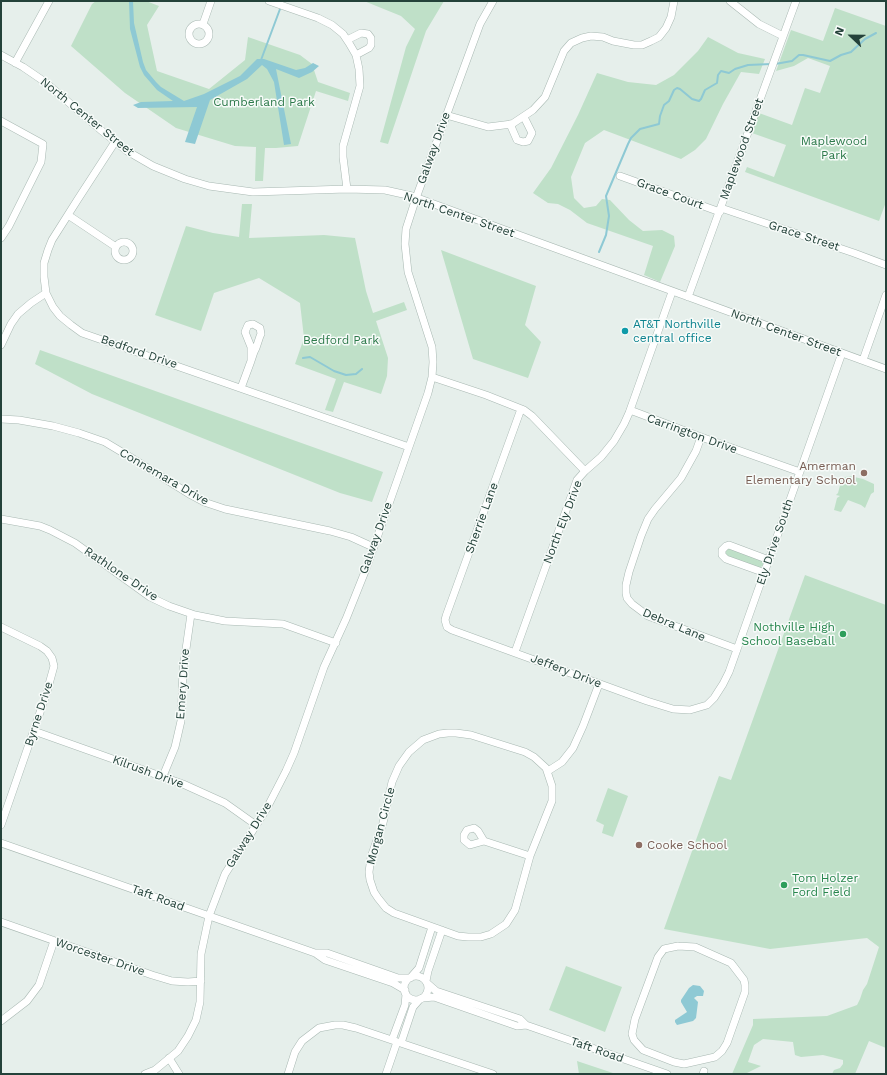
<!DOCTYPE html>
<style>
body{margin:0}
#map{position:relative;width:887px;height:1075px;overflow:hidden;background:#e6efeb;font-family:"Work Sans",sans-serif}
canvas{display:block}
.frame{position:absolute;inset:0;border:2px solid #24423a;pointer-events:none}
.north{position:absolute;left:831px;top:16px;width:40px;height:40px;-webkit-text-stroke:3px #f7fbf9;paint-order:stroke;rotate:292deg;font-size:11px;font-weight:700;line-height:16px;text-align:center;color:#24423a}
.north::after{content:'';display:block;margin:auto;width:14px;height:18px;background:#24423a;clip-path:polygon(50% 0,100% 100%,50% 72%,0 100%)}
</style>
<div id="map">
<canvas width="887" height="1075"></canvas>
<div class="frame"></div>
<div class="north">N</div>
</div>
<script>
const ctx = document.querySelector('canvas').getContext('2d');
ctx.lineJoin = 'round';
function fill(path, color) {
  ctx.fillStyle = color;
  ctx.fill(path, 'evenodd');
}
function poly(rows) {
  const path = new Path2D();
  for (const r of rows) {
    if (r.length === 3) {
      path.moveTo(r[0] + r[2], r[1]);
      path.arc(r[0], r[1], r[2], 0, 2 * Math.PI);
      continue;
    }
    path.moveTo(r[0], r[1]);
    for (let i = 2; i < r.length; i += 2) path.lineTo(r[i], r[i + 1]);
  }
  return path;
}
function stroke(path, color, width, dash) {
  ctx.strokeStyle = color;
  ctx.lineWidth = width;
  ctx.lineCap = dash ? 'butt' : 'round';
  ctx.setLineDash(dash || []);
  ctx.stroke(path);
}
function write(font, color, halo, rows, align = 'center') {
  ctx.font = font + ' "Work Sans",sans-serif';
  ctx.lineWidth = 3;
  ctx.setLineDash([]);
  ctx.textBaseline = 'middle';
  ctx.strokeStyle = halo;
  ctx.fillStyle = color;
  for (const [text, x, y, turn = 0] of rows) {
    ctx.save();
    ctx.translate(x, y);
    ctx.rotate((+turn || 0) * Math.PI / 180);
    ctx.textAlign = isNaN(turn) ? turn : align;
    if (halo) ctx.strokeText(text, 0, 0);
    ctx.fillText(text, 0, 0);
    ctx.restore();
  }
}
fill(poly([
 [96,1,146,1,159,6,147,25,157,71,209,89,245,60,248,37,300,55,312,64,318,82,350,93,348,101,316,91,298,146,276,148,265,148,263,181,255,181,256,147,235,146,176,128,125,93,71,46,92,4],
 [364,1,444,1,426,31,388,144,380,142,406,47,415,29,401,16],
 [835,8,886,26,886,202,879,221,745,172,747,167,774,177,786,145,752,133,759,113,792,125,805,88,820,93,830,66,808,58,794,66,776,71,791,30,823,41],
 [708,37,738,53,765,59,759,74,741,72,723,104,706,139,695,150,681,159,604,130,585,143,571,177,574,198,584,208,596,206,602,199,610,200,629,220,643,231,662,230,674,236,675,246,660,282,644,275,653,246,587,223,570,210,558,204,548,203,533,193,551,168,578,115,597,73,628,82,656,85,674,75,698,51],
 [242,204,252,204,249,238,324,235,355,238,366,291,373,313,404,302,407,310,376,321,388,358,387,376,381,394,344,382,333,412,325,410,336,379,295,364,304,338,300,303,259,278,214,293,201,331,155,315,186,226,213,233,239,237],
 [441,250,536,286,525,325,541,342,528,378,473,359],
 [40,350,383,472,372,502,340,493,92,394,35,364],
 [850,476,863,479,874,484,874,492,871,494,865,508,861,505,848,500,841,512,834,510,837,498,840,496,836,495,838,493,842,478],
 [730,548,763,561,763,565,760,568,725,555,726,549],
 [805,575,886,605,886,1048,869,1041,855,1074,832,1074,834,1070,840,1068,843,1064,843,1060,823,1055,801,1057,795,1055,793,1042,763,1039,754,1045,748,1062,761,1066,745,1074,732,1074,753,1025,753,1019,827,1016,857,1005,860,999,863,990,867,984,879,947,867,938,770,949,664,929,719,776,731,780],
 [608,788,628,796,613,837,602,833,604,825,596,821],
 [566,966,622,987,605,1032,549,1010],
 [577,1061,616,1074,579,1074]
]), '#bfe0c8');
fill(poly([
 [129,1,133,1,134,23,143,62,146,70,156,82,161,87,184,101,204,94,240,76,257,59,264,59,296,70,305,68,313,63,319,66,312,72,299,78,276,69,291,144,284,145,274,82,267,69,262,65,247,79,210,100,195,144,185,142,197,107,138,108,133,105,141,102,173,101,157,90,144,75,140,67,130,29],
 [693,985,700,986,704,991,703,996,697,996,694,998,698,1002,696,1018,693,1021,677,1025,675,1022,675,1020,687,1012,681,1002,681,1000,689,988]
]), '#8ec9d4');
stroke(poly([
 [261,60,283,1],
 [775,64,792,61,799,55,803,55,830,61,841,55,851,52,865,39,876,33],
 [599,252,606,235,609,216,606,196,628,144,631,138,640,129,659,124,660,116,664,105,669,101,674,90,677,88,680,89,692,99,699,101,701,99,705,90,717,83,718,75,721,71,729,73,735,69,748,65,771,64],
 [303,358,310,357,334,371,346,375,356,374,362,369]
]), '#8ec9d4', 2);
const minor = poly([
 [269,1,318,18,332,25,343,34,349,43,356,55,359,69,360,86,343,146,343,157,347,189],
 [730,1,759,24,783,36],
 [203,24,211,1],
 [199,34,10],
 [347,40,361,33,368,34,371,38,371,45,369,48,356,55],
 [1,55,23,67,45,82,102,131,127,151,153,166,185,179,209,186,253,192,347,189,385,190,412,196,886,369],
 [15,63,49,1],
 [446,115,488,127,512,124,533,110,545,97,564,51,571,43,582,38,591,36,603,37,613,41,634,45,642,45,651,41,659,37,666,28,671,17,674,1],
 [1,121,43,144,41,162,9,226,1,238],
 [510,124,517,140,523,142,528,141,532,133,524,117],
 [115,142,78,199,52,240,48,250,44,263,44,277,46,293,53,307,60,316,71,325,82,333,409,447],
 [620,176,720,212],
 [721,208,854,253,886,265],
 [68,215,116,247],
 [124,251,9],
 [688,297,796,1],
 [1,345,11,324,18,314,31,303,46,293],
 [863,360,886,295],
 [432,377,486,395,524,410,532,416,585,471],
 [241,388,251,361,254,352,256,348,260,336,261,334,260,328,253,324,248,325,245,332,251,347,251,361],
 [521,409,446,616,445,620,447,627,452,630,647,701,673,709,690,710,707,705,714,698,723,684,729,672,842,353],
 [630,410,701,437,800,472],
 [1,419,19,420,53,426,79,433,105,442,130,457,191,495,204,502,225,509,330,531,351,537,373,547],
 [701,437,696,451,681,478,655,509,648,519,641,536,629,572,626,585,626,593,627,598,632,604,648,616,737,649],
 [1,519,40,526,50,530,75,543,150,597,169,606,195,615,225,621,283,624,336,643],
 [765,573,726,559,722,555,722,550,726,546,729,545,769,560],
 [1,627,40,646,47,651,52,658,54,666,46,695,1,825],
 [515,652,577,480,585,471,601,457,614,441,624,424,629,413,672,292],
 [34,731,183,784,225,803,256,825],
 [448,733,456,733,471,735,525,752,534,757,546,768,552,786,552,801,530,856,515,910,506,924,491,934,481,937,468,937,458,936,394,913,386,908,378,898,374,892,370,880,369,872,371,857,383,823,392,782,399,766,409,752,423,740,439,734,448,733],
 [548,771,562,762,573,748,583,726,599,684],
 [163,776,175,747,181,721,183,670,191,614],
 [484,841,470,845,464,840,464,835,467,830,474,828,478,831,484,841,530,856],
 [1,843,315,953,325,960,393,983,405,990],
 [1,922,152,975,172,981,188,982,201,981],
 [678,946,695,947,731,963,744,980,745,985,745,992,727,1043,722,1051,715,1057,684,1064,674,1062,643,1050,634,1040,632,1034,635,1019,658,957,664,949,678,946],
 [315,953,327,953,398,978,410,978],
 [412,976,419,968,432,927],
 [416,988,12],
 [426,981,428,971,442,930],
 [428,984,436,991,520,1019,526,1025],
 [423,998,434,997,517,1026,526,1025,667,1074],
 [1,1021,27,1001,39,985,54,941],
 [392,1040,405,1005,406,994],
 [401,1043,413,1007,420,999],
 [169,1058,179,1074],
 [145,1074,155,1070,178,1051,188,1036,196,1020,200,1002,201,954,209,916,225,874,267,808,286,771,294,753,324,667,346,619,366,569,428,393,432,377,433,362,432,347,408,272,405,244,406,229,416,198,480,24,493,1],
 [288,1074,295,1052,302,1041,319,1028,335,1025,343,1025,356,1028,493,1074],
 [386,1074,397,1042],
 [703,1074,704,1071]
]);
stroke(minor, '#a8b8b2', 8);
stroke(minor, '#fff', 7);
for (const [x, y, r, color] of [
 [625,331,4,"#0f9aa8"],
 [864,473,4,"#8d6e63"],
 [843,634,4,"#2e9e5b"],
 [639,845,4,"#8d6e63"],
 [784,885,4,"#2e9e5b"]
]) {
  const dot = new Path2D();
  dot.arc(x, y, r, 0, 2 * Math.PI);
  ctx.fillStyle = color;
  ctx.fill(dot);
  stroke(dot, '#f7fbf9', 1.5);
}
write('12px', '#2d7a4b', '#f7fbf9', [
 ["Cumberland Park",264,102],
 ["Maplewood",834,141],
 ["Park",834,155],
 ["Bedford Park",341,340]
]);
write('12px', '#24423a', '#f7fbf9', [
 ["North Center Street",87,117,39],
 ["Galway Drive",434,148,-70],
 ["Maplewood Street",742,149,-70],
 ["Grace Court",670,194,20],
 ["North Center Street",459,215,19],
 ["Grace Street",804,236,18],
 ["North Center Street",786,333,20],
 ["Bedford Drive",139,352,19],
 ["Carrington Drive",692,434,20],
 ["Connemara Drive",164,477,30],
 ["Sherrie Lane",482,518,-70],
 ["North Ely Drive",563,522,-69],
 ["Galway Drive",376,538,-70],
 ["Ely Drive South",775,542,-71],
 ["Rathlone Drive",121,574,34],
 ["Debra Lane",674,625,23],
 ["Jeffery Drive",566,671,21],
 ["Emery Drive",183,684,-86],
 ["Byrne Drive",39,714,-72],
 ["Kilrush Drive",148,772,20],
 ["Morgan Circle",381,826,-75],
 ["Galway Drive",249,835,-58],
 ["Taft Road",158,898,20],
 ["Worcester Drive",100,957,19],
 ["Taft Road",597,1050,19]
]);
write('12px', '#0d838f', '#f7fbf9', [
 ["AT&T Northville",633,324],
 ["central office",633,338]
], 'left');
write('12px', '#785e54', '#f7fbf9', [
 ["Amerman",856,466],
 ["Elementary School",856,480],
 ["Cooke School",647,845,"left"]
], 'right');
write('12px', '#27864d', '#f7fbf9', [
 ["Nothville High",835,627],
 ["School Baseball",835,641],
 ["Tom Holzer",792,878,"left"],
 ["Ford Field",792,892,"left"]
], 'right');
</script>
